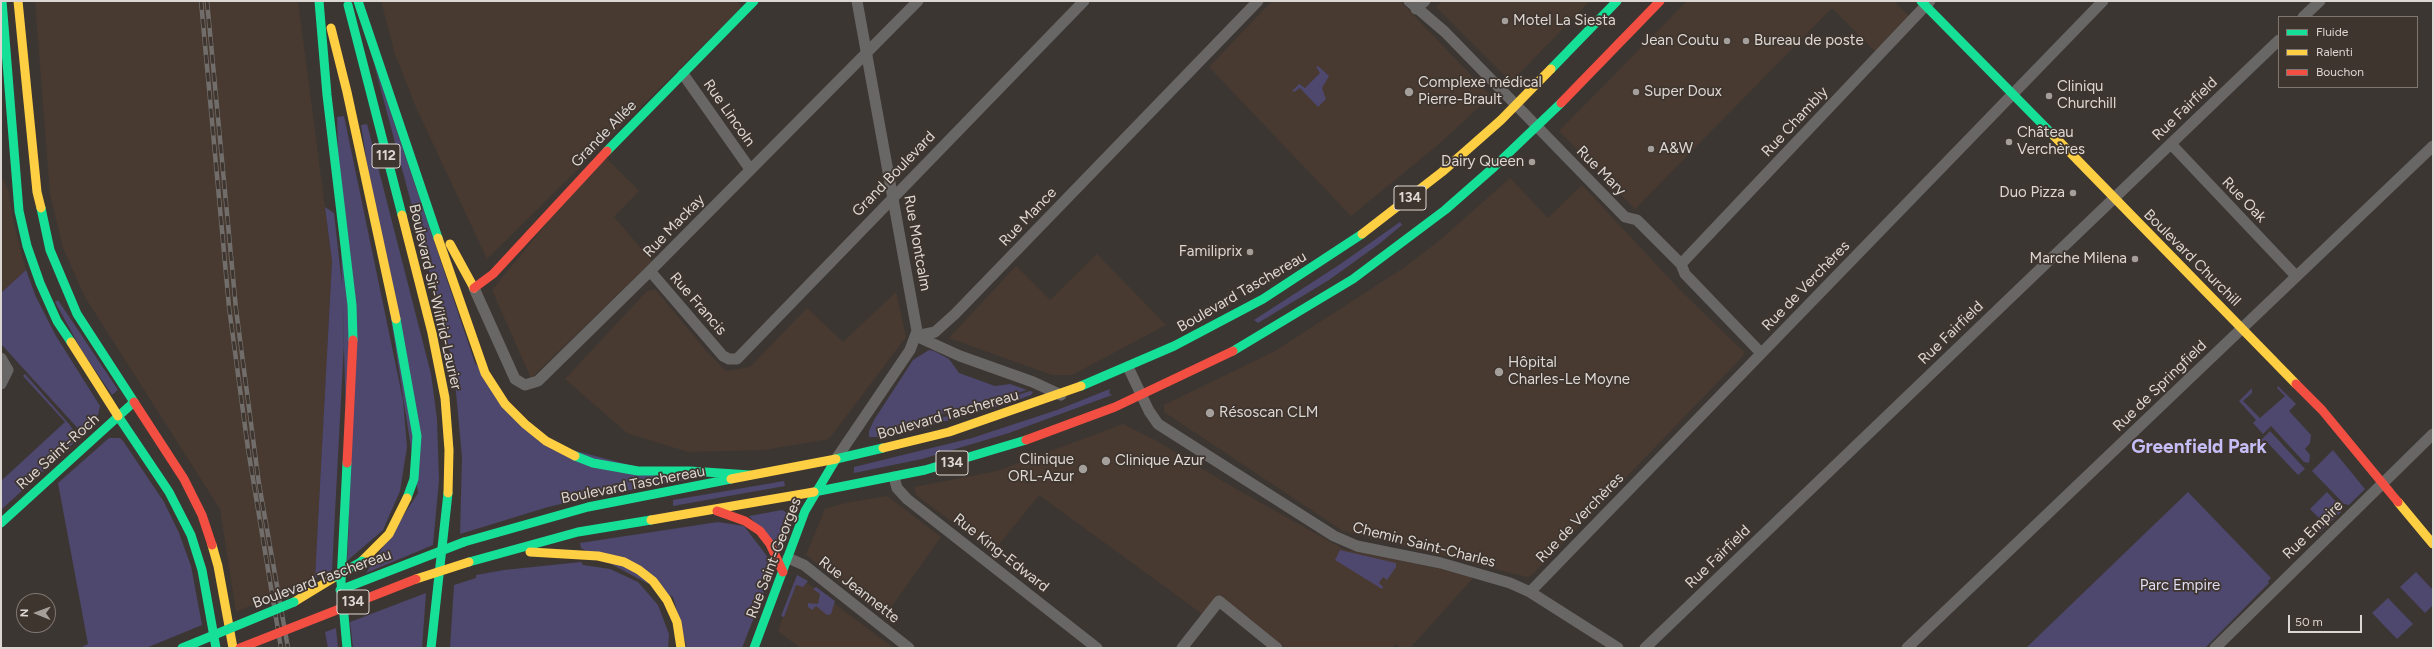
<!DOCTYPE html>
<meta charset="utf-8">
<style>
body{margin:0}
#map{position:relative;width:2434px;height:649px;overflow:hidden;background:#3c3632;font-family:Figtree,sans-serif}
canvas{display:block}
.frame{position:absolute;inset:0;border:2px solid #ddd7d3;pointer-events:none}
.legend{position:absolute;left:2278px;top:16px;width:140px;height:72px;box-sizing:border-box;background:#3f352f;border:1px solid #7e7671;margin:0;padding:5px 7px;list-style:none;font-size:12px;color:#ddd7d3}
.legend li{display:flex;align-items:center;gap:8px;height:20px}
.legend b{width:20px;border:1px solid #7e7671}
.north{position:absolute;left:16px;top:593px;width:40px;height:40px;box-sizing:border-box;background:#3f352f;border:1px solid #7e7671;border-radius:50%;rotate:271deg;font-size:11px;font-weight:700;line-height:16px;text-align:center;color:#ddd7d3}
.north::after{content:'';display:block;margin:auto;width:14px;height:18px;background:#a59f9b;clip-path:polygon(50% 0,100% 100%,50% 72%,0 100%)}
.scale{position:absolute;left:2288px;top:615px;width:74px;height:18px;box-sizing:border-box;border:2px solid #ddd7d3;border-top:0;padding-left:5px;font-size:12px;line-height:14px;white-space:nowrap;color:#ddd7d3;-webkit-text-stroke:3px #3f352f;paint-order:stroke}
</style>
<div id="map">
<canvas width="2434" height="649"></canvas>
<div class="frame"></div>
<ul class="legend">
<li><b style="height:5px;background:#16e098"></b>Fluide</li>
<li><b style="height:5px;background:#ffcf43"></b>Ralenti</li>
<li><b style="height:5px;background:#f24e42"></b>Bouchon</li>
</ul>
<div class="north">N</div>
<div class="scale">50 m</div>
</div>
<script>
const ctx = document.querySelector('canvas').getContext('2d');
ctx.lineJoin = 'round';
function fill(path, color) {
  ctx.fillStyle = color;
  ctx.fill(path, 'evenodd');
}
function poly(rows) {
  const path = new Path2D();
  for (const r of rows) {
    path.moveTo(r[0], r[1]);
    for (let i = 2; i < r.length; i += 2) path.lineTo(r[i], r[i + 1]);
  }
  return path;
}
function stroke(path, color, width, dash) {
  ctx.strokeStyle = color;
  ctx.lineWidth = width;
  ctx.lineCap = dash ? 'butt' : 'round';
  ctx.setLineDash(dash || []);
  ctx.stroke(path);
}
function write(font, color, halo, rows, align = 'center') {
  ctx.font = font + ' Figtree,sans-serif';
  ctx.lineWidth = 3.5;
  ctx.setLineDash([]);
  ctx.textBaseline = 'middle';
  ctx.strokeStyle = halo;
  ctx.fillStyle = color;
  for (const [text, x, y, turn = 0] of rows) {
    ctx.save();
    ctx.translate(x, y);
    ctx.rotate((+turn || 0) * Math.PI / 180);
    ctx.textAlign = isNaN(turn) ? turn : align;
    if (halo) ctx.strokeText(text, 0, 0);
    ctx.fillText(text, 0, 0);
    ctx.restore();
  }
}
fill(poly([
 [35,1,298,1,332,261,315,578,236,612,220,509,85,297,63,248,50,194],
 [381,1,737,1,742,7,487,259,415,105,395,54],
 [1272,1,1400,1,1491,96,1439,144,1351,216,1209,67],
 [1442,1,1590,1,1511,82,1436,7],
 [1687,1,1894,1,1911,18,1876,52,1832,8,1635,209,1559,131],
 [603,155,639,191,614,217,652,261,531,378,492,290],
 [1,175,8,189,14,224,26,270,1,293],
 [1510,178,1548,218,1582,185,1681,291,1744,352,1743,356,1532,575,1527,577,1343,531,1164,412,1164,405,1275,351,1405,267,1440,240],
 [1097,254,1166,325,1072,375,1052,375,949,338,1016,266,1050,300],
 [655,289,708,353,726,371,750,367,807,308,843,342,896,292,906,337,829,439,764,450,688,452,627,433,565,379,647,291],
 [1123,424,1157,441,1224,482,1343,549,1475,576,1410,648,1401,648,1396,644,1393,648,1286,648,1225,600,1205,616,1039,495,993,552,916,495,914,487,997,471],
 [887,496,941,537,884,617,806,555,825,509,845,503],
 [798,576,892,647,800,648,778,631]
]), '#483a31');
fill(poly([
 [373,60,475,363,538,441,687,480,597,496,548,507,460,534,462,457,454,371,442,319],
 [1318,66,1329,76,1322,88,1326,99,1318,107,1300,88,1294,92,1292,91,1299,84,1305,88,1320,73,1316,67],
 [344,116,403,400,407,447,400,491,383,530,347,561,349,518,337,117],
 [367,124,431,374,437,419,439,480,433,545,366,573,418,493,361,125],
 [325,207,334,213,342,285,344,342,332,570,315,578,332,261],
 [1400,222,1402,225,1379,244,1329,280,1258,323,1254,320,1339,265],
 [26,270,36,297,56,336,100,406,98,415,83,434,1,344,1,293],
 [58,300,118,390,112,395,82,351,55,302],
 [929,350,934,351,949,359,959,373,995,386,1010,384,1027,390,954,412,934,415,899,427,894,432,893,430,877,434,878,437,869,437,869,431,874,420,913,360],
 [25,374,69,424,79,438,1,510,1,481,65,422,23,376],
 [2278,386,2296,404,2289,411,2311,435,2310,443,2305,449,2310,455,2309,463,2304,462,2271,426,2263,434,2253,423,2256,420,2239,401,2252,388,2252,393,2243,401,2260,418,2285,396,2277,388],
 [1110,389,1109,393,1112,395,1009,433,922,459,854,473,854,467,972,438,1057,410],
 [1030,391,1033,392,1031,395,1007,404,892,436,901,429,931,419,955,415],
 [2270,431,2305,469,2298,475,2265,440,2260,444,2259,442],
 [109,438,120,438,123,441,164,502,179,533,191,566,202,625,146,648,80,648,88,644,58,483],
 [2333,450,2365,489,2349,505,2344,504,2312,471],
 [784,481,785,486,673,506,673,500],
 [2188,492,2271,578,2268,581,2269,583,2205,648,2026,648],
 [2327,492,2341,507,2341,512,2320,532,2318,530,2324,523,2310,509],
 [782,510,788,513,790,517,780,550,749,516],
 [718,522,744,526,770,560,769,579,742,648,687,648,673,597,581,548,580,543],
 [1340,550,1396,563,1396,567,1387,580,1383,577,1379,583,1383,587,1382,589,1335,560],
 [581,562,583,565,610,569,638,582,658,605,669,634,668,648,450,648,454,585,476,578,476,575,504,570],
 [2416,572,2433,590,2433,605,2425,613,2400,587],
 [797,575,808,581,803,587,796,585,784,617,781,616],
 [816,587,835,601,831,614,827,615,816,606,812,610,808,607,808,603,818,604,820,594,813,589],
 [426,593,422,648,353,648,350,622],
 [2388,598,2413,624,2397,639,2372,613],
 [336,628,338,648,328,648,325,632]
]), '#4e476e');
stroke(poly([
 [1409,1,1445,32,1625,217,1637,220,1681,264,1685,274,1761,353],
 [1416,9,1425,1],
 [2303,17,2320,1],
 [683,74,750,169],
 [2171,144,2296,276],
 [1681,264,1930,1],
 [650,271,723,356,729,359,737,359,1084,1],
 [474,288,515,379,525,385,538,381,650,271,918,1],
 [916,336,935,332,955,314,1258,1],
 [916,336,960,356,1033,382,1061,395],
 [1,358,8,370,1,384],
 [1128,367,1149,411,1158,424,1334,536,1357,546,1441,563,1510,583,1530,592,1618,648],
 [836,459,910,350,917,331,857,1],
 [894,477,897,488,907,499,1097,648],
 [788,558,804,565,909,648],
 [1530,592,2103,1],
 [1182,648,1219,601,1277,648],
 [1645,648,2279,40],
 [1907,648,2433,146],
 [2215,648,2433,434]
]), '#696766', 11);
stroke(poly([
 [2,1,19,211,27,246,40,283,57,321,71,342],
 [319,1,327,95,352,305,353,340],
 [358,1,438,238],
 [1921,1,2054,136],
 [348,5,402,215],
 [1551,69,1617,1],
 [607,151,754,1],
 [396,319,417,436,414,479,407,498],
 [1233,351,1353,279,1445,210,1494,167,1561,103],
 [1081,386,1174,346,1263,299,1362,234],
 [118,416,169,492,191,535,202,570,216,648],
 [575,456,593,463,638,471,690,471,750,475],
 [814,492,925,470,1026,440],
 [1,523,134,402,77,314,50,250,41,208],
 [464,542,588,507,731,479],
 [469,562,578,532,651,520],
 [182,648,197,642],
 [347,648,341,582,347,463],
 [431,648,448,493],
 [754,648,805,511,836,459,883,448]
]), '#16e098', 9);
stroke(poly([
 [18,1,37,192,41,208],
 [331,28,347,92,396,319],
 [2054,136,2296,384],
 [402,215,432,333,445,398,449,450,448,493],
 [1362,234,1442,172,1501,120,1551,69],
 [438,238,485,373,505,404,525,424,546,441,575,456],
 [450,244,474,288],
 [71,342,118,416],
 [883,448,949,432,1081,386],
 [731,479,836,459],
 [2398,502,2433,544],
 [651,520,814,492],
 [212,545,218,566,233,648],
 [530,552,598,556,624,562,639,570,653,581,667,600,677,622,681,648],
 [362,561,389,534,407,498],
 [294,602,335,577]
]), '#ffcf43', 9);
stroke(poly([
 [1561,103,1660,1],
 [474,288,493,274,607,151],
 [2296,384,2322,410,2398,502],
 [134,402,184,479,202,515,212,545],
 [1026,440,1115,407,1233,351],
 [347,463,353,340],
 [717,511,745,521,760,531,770,544,783,572]
]), '#f24e42', 9);
const rail = poly([
 [201,1,229,307,248,449,281,648],
 [207,1,236,309,259,484,288,648]
]);
stroke(rail, '#706d6b', 4.5);
stroke(rail, '#3f352f', 3, [9]);
stroke(poly([
 [335,577,362,561],
 [340,590,464,542],
 [197,642,294,602]
]), '#16e098', 9);
stroke(poly([
 [416,579,469,562]
]), '#ffcf43', 9);
stroke(poly([
 [240,648,416,579]
]), '#f24e42', 9);
for (const [x, y, r, color] of [
 [1505,21,4,"#a59f9b"],
 [1727,41,4,"#a59f9b"],
 [1746,41,4,"#a59f9b"],
 [1409,92,5,"#a59f9b"],
 [1636,92,4,"#a59f9b"],
 [2049,96,4,"#a59f9b"],
 [2009,142,4,"#a59f9b"],
 [1651,149,4,"#a59f9b"],
 [1532,162,4,"#a59f9b"],
 [2073,193,4,"#a59f9b"],
 [1250,252,4,"#a59f9b"],
 [2135,259,4,"#a59f9b"],
 [1499,372,5,"#a59f9b"],
 [1210,413,5,"#a59f9b"],
 [1106,461,5,"#a59f9b"],
 [1083,469,5,"#a59f9b"]
]) {
  const dot = new Path2D();
  dot.arc(x, y, r, 0, 2 * Math.PI);
  ctx.fillStyle = color;
  ctx.fill(dot);
  stroke(dot, '#3f352f', 1.5);
}
for (const [x, y, w] of [
 [386,156,28],
 [1410,198,32],
 [952,463,32],
 [353,602,32]
]) {
  const box = new Path2D();
  box.roundRect(x - w / 2, y - 12, w, 24, 3);
  ctx.fillStyle = '#3f352f';
  ctx.fill(box);
  stroke(box, '#ddd7d3', 1);
}
write('bold 14px', '#ddd7d3', null, [
 ["112",386,156],
 ["134",1410,198],
 ["134",952,463],
 ["134",353,602]
]);
write('15px', '#ddd7d3', '#3f352f', [
 ["Motel La Siesta",1513,21],
 ["Jean Coutu",1719,41,"right"],
 ["Bureau de poste",1754,41],
 ["Complexe médical",1418,83],
 ["Pierre-Brault",1418,100],
 ["Cliniqu",2057,87],
 ["Churchill",2057,104],
 ["Super Doux",1644,92],
 ["Château",2017,133],
 ["Verchères",2017,150],
 ["A&W",1659,149],
 ["Dairy Queen",1524,162,"right"],
 ["Duo Pizza",2065,193,"right"],
 ["Familiprix",1242,252,"right"],
 ["Marche Milena",2127,259,"right"],
 ["Hôpital",1508,363],
 ["Charles-Le Moyne",1508,380],
 ["Résoscan CLM",1219,413],
 ["Clinique",1074,460,"right"],
 ["ORL-Azur",1074,477,"right"],
 ["Clinique Azur",1115,461]
], 'left');
write('15px', '#ddd7d3', '#3f352f', [
 ["Rue Fairfield",2185,109,-44],
 ["Rue Lincoln",729,113,55],
 ["Rue Chambly",1795,122,-47],
 ["Grande Allée",604,134,-46],
 ["Rue Mary",1601,171,45],
 ["Grand Boulevard",894,174,-46],
 ["Rue Oak",2244,200,46],
 ["Rue Mance",1028,217,-46],
 ["Rue Mackay",674,226,-46],
 ["Rue Montcalm",917,243,80],
 ["Boulevard Churchill",2192,258,45],
 ["Rue de Verchères",1806,286,-46],
 ["Boulevard Taschereau",1242,292,-30],
 ["Boulevard Sir-Wilfrid-Laurier",435,297,77],
 ["Rue Francis",698,304,49],
 ["Rue Fairfield",1951,333,-44],
 ["Rue de Springfield",2160,386,-44],
 ["Boulevard Taschereau",948,415,-16],
 ["Rue Saint-Roch",58,452,-42],
 ["Boulevard Taschereau",633,485,-11],
 ["Rue de Verchères",1580,518,-46],
 ["Rue Empire",2313,530,-44],
 ["Chemin Saint-Charles",1424,545,14],
 ["Rue King-Edward",1001,553,38],
 ["Rue Fairfield",1718,557,-44],
 ["Rue Saint-Georges",774,558,-69],
 ["Boulevard Taschereau",322,579,-20],
 ["Rue Jeannette",859,590,38]
]);
write('15px', '#dedcf2', '#3f352f', [
 ["Parc Empire",2180,586]
]);
write('bold 19px', '#c5bdf6', '#3f352f', [
 ["Greenfield Park",2199,447]
]);
</script>
